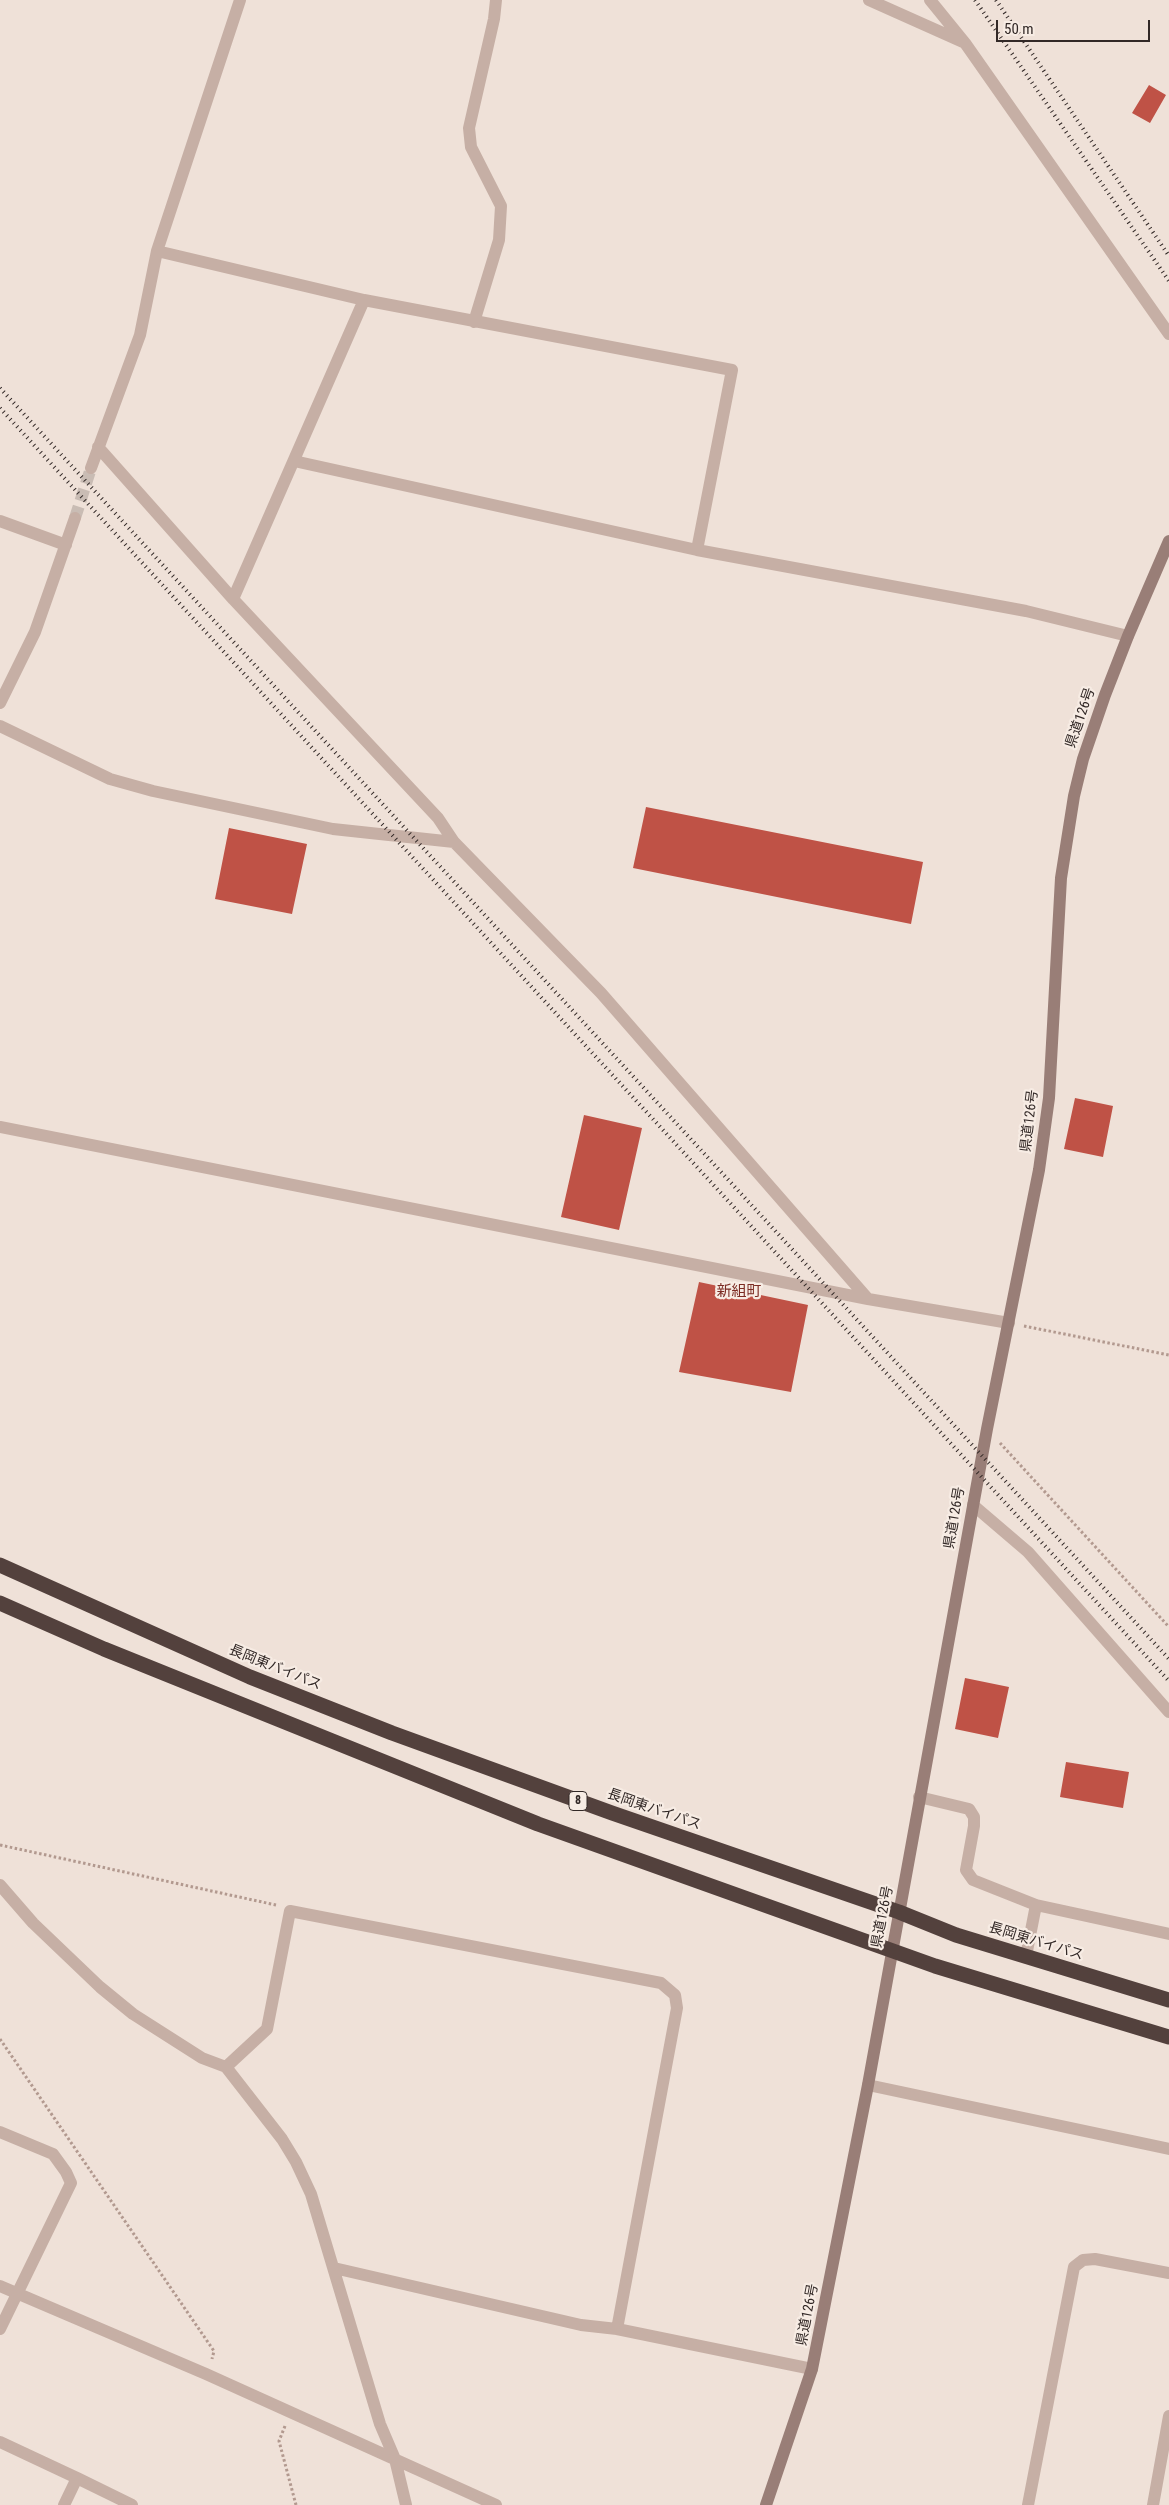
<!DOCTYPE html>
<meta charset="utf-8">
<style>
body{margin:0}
#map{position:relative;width:1169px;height:2505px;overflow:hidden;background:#efe1d8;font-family:"Roboto Condensed",sans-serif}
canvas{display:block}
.scale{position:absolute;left:996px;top:20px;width:154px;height:22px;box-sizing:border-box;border:2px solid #322826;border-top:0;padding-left:6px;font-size:15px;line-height:18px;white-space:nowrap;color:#322826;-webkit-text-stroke:4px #f7ece4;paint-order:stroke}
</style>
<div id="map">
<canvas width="1169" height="2505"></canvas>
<div class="scale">50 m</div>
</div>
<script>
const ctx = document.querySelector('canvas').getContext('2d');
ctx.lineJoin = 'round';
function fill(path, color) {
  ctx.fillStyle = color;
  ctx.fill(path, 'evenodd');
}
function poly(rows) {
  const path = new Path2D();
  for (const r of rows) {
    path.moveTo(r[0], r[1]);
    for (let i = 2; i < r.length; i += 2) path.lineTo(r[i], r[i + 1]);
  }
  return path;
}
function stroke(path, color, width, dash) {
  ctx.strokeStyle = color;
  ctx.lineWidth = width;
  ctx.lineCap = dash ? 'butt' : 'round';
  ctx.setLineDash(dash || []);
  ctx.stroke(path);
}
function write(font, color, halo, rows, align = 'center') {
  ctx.font = font + ' "Roboto Condensed","Noto Sans JP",sans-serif';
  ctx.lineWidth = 4.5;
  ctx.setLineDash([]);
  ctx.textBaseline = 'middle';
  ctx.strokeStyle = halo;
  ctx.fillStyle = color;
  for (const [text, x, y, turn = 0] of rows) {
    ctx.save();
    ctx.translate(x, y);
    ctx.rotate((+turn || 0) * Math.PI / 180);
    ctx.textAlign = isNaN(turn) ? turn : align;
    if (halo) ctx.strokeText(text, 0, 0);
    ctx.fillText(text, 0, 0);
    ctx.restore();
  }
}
fill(poly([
 [1149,85,1166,95,1150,123,1132,113],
 [646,807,923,862,911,924,633,868],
 [229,828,307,844,292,914,215,899],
 [1075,1098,1113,1106,1103,1157,1064,1149],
 [584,1115,642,1128,619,1230,561,1217],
 [699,1282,808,1305,791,1392,679,1372],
 [965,1678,1009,1687,998,1738,955,1729],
 [1066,1762,1129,1772,1123,1808,1060,1797]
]), '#bf5246');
stroke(poly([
 [75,518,91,468]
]), '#c9bcb4', 12, [12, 6]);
stroke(poly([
 [1024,1326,1169,1355],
 [1000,1443,1169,1627],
 [0,1845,276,1905],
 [0,2039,214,2351,212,2359],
 [285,2426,279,2441,296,2505]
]), '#b2998f', 3, [2.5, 2.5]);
stroke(poly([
 [869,0,963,42],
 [930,0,965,43,1169,334],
 [157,251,364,300,732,370,697,550],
 [474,322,499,240,501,206,471,147,469,128,494,19,496,0],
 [98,447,233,599,438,818,454,842,601,993,868,1299],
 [294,461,697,550,1026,611,1128,636],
 [91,468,140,335,157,251,240,0],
 [0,521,66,545],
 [233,599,364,300],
 [0,703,35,632,75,518],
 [0,726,110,779,153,791,333,829,454,842],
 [0,1127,868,1299,1009,1323],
 [973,1505,1028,1552,1169,1712],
 [919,1797,969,1809,974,1817,974,1826,966,1870,973,1880,1036,1905,1169,1934],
 [0,1885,33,1923,100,1987,133,2014,202,2058,226,2067,282,2139,296,2162,311,2194,380,2424,395,2459,406,2505],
 [1026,1956,1036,1905],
 [226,2067,267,2029,290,1911,661,1983,675,1995,677,2008,617,2329],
 [868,2085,1169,2149],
 [0,2132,53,2154,66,2172,71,2183,0,2329],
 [334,2268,581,2325,617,2329,812,2369],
 [0,2286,206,2374,496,2505],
 [0,2442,77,2478],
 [64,2505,77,2478,132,2505],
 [1028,2505,1074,2267,1083,2260,1095,2259,1169,2273],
 [1153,2505,1169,2416]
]), '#c6afa5', 12);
stroke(poly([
 [766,2505,812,2369,868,2085,987,1429,1039,1170,1049,1098,1061,878,1074,796,1083,759,1105,695,1128,636,1169,541]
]), '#997e77', 12);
stroke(poly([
 [0,1565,250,1677,392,1733,612,1813,899,1912,956,1935,1169,2000],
 [0,1603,104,1649,538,1824,935,1966,1169,2037]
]), '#53413d', 15);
stroke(poly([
 [975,0,1169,281],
 [996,0,1169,256],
 [0,388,1169,1659],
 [0,408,1169,1681]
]), '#322826', 4, [1, 4]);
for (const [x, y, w] of [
 [578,1801,18]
]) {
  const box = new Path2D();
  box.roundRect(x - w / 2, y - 9.5, w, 19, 4);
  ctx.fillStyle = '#f7ece4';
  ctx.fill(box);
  stroke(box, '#322826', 1);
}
write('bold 12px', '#322826', null, [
 ["8",578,1801]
]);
write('14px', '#322826', '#f7ece4', [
 ["県道126号",1081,718,-71],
 ["県道126号",1030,1121,-83],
 ["県道126号",955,1518,-80],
 ["長岡東バイパス",275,1668,22],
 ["長岡東バイパス",654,1810,19],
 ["県道126号",883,1917,-79],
 ["長岡東バイパス",1036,1942,17],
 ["県道126号",808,2315,-79]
]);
write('15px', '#7c2c24', '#f7ece4', [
 ["新組町",739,1292]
]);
</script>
